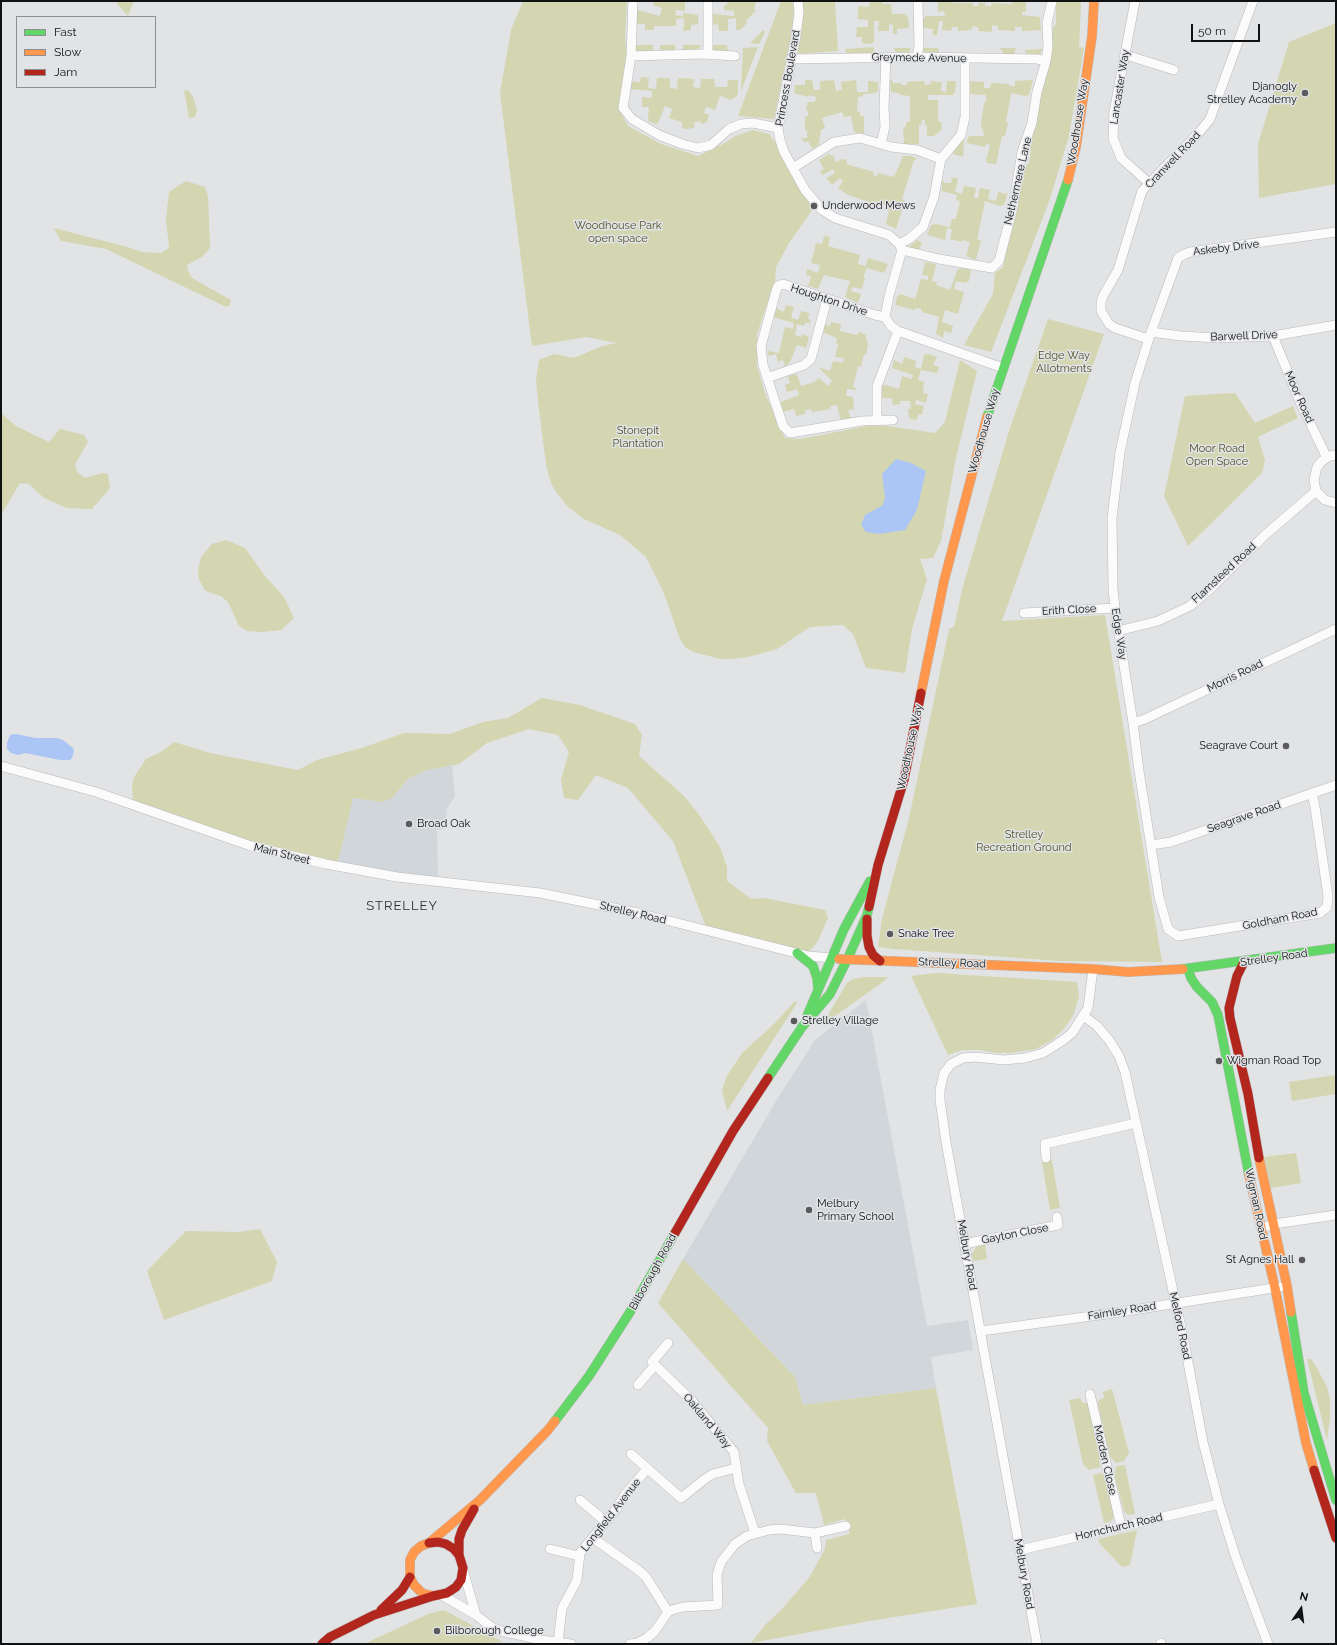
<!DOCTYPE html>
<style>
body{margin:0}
#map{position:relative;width:1337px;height:1645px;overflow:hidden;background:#e2e3e5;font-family:Raleway,sans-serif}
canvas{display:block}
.frame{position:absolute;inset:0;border:2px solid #101112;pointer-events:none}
.legend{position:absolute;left:16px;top:16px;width:140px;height:72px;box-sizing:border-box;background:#e1e3e6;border:1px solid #8d8f91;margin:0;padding:5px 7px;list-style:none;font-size:12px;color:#101112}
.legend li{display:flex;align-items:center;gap:8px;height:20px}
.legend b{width:20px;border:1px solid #8d8f91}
.north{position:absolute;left:1281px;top:1589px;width:40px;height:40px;-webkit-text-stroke:3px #e1e3e6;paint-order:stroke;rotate:14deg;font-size:11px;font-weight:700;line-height:16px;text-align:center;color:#101112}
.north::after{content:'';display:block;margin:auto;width:14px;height:18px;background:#101112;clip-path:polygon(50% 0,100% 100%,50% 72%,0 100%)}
.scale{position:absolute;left:1191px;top:24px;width:69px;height:18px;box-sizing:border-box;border:2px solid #101112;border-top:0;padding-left:5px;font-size:12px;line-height:14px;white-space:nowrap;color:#101112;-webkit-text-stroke:3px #e1e3e6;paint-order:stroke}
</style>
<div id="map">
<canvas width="1337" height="1645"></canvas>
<div class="frame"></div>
<ul class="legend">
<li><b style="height:5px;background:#63d668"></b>Fast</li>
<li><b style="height:5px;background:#ff974d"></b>Slow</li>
<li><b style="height:5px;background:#b3261e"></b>Jam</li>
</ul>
<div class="north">N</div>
<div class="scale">50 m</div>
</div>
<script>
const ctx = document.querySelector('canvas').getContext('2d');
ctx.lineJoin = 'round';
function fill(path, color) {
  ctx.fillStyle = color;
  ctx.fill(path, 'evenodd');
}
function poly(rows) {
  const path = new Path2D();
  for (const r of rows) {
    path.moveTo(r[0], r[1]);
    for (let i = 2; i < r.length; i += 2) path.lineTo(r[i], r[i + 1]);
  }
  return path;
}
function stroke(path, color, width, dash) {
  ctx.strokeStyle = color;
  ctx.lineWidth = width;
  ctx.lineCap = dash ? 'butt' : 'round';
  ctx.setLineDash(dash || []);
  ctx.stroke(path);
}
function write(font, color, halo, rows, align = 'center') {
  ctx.font = font + ' Raleway,sans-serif';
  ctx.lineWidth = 3;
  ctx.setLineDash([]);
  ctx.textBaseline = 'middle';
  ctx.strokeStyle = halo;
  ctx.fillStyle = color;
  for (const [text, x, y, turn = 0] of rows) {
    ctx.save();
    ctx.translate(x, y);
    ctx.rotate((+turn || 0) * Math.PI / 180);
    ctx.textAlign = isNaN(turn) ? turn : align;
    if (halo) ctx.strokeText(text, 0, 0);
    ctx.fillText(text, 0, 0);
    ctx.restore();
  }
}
fill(poly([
 [452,765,455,796,447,809,445,829,437,830,438,878,411,875,338,862,353,798,382,802,392,798,408,779,427,770],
 [866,1000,927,1326,968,1320,973,1350,931,1357,936,1388,803,1405,795,1377,683,1259,776,1101,815,1040]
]), '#d1d6db');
fill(poly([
 [115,1,134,1,128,16,119,6],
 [523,1,627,1,625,39,627,56,618,108,628,126,661,144,698,156,725,143,735,136,753,130,769,134,776,143,790,172,813,209,789,243,776,267,775,284,773,286,757,334,757,366,765,393,785,438,800,439,867,426,887,426,935,433,945,422,960,360,977,371,956,458,941,541,933,558,920,559,927,579,912,629,905,673,866,668,853,634,843,625,810,627,777,649,748,657,730,659,721,659,693,652,685,647,680,639,663,591,646,557,620,535,584,519,567,506,554,489,550,480,546,464,538,401,536,381,539,360,554,354,574,358,602,346,617,343,586,337,532,346,500,93,511,30],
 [654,1,685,1,685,11,676,10,675,15,683,16,684,13,698,15,698,24,691,25,691,30,683,31,683,28,684,27,684,18,676,19,676,26,654,26,654,30,645,30,645,24,636,24,637,11,638,10,660,16,662,8,653,5],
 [726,1,760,1,760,2,756,2,754,9,756,10,746,21,747,23,740,30,736,30,736,18,728,19,728,31,719,31,718,24,712,25,712,15,714,14,734,16,734,11,725,10,724,13,724,6,728,3],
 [781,1,793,1,794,15,792,31,774,119,738,116],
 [803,1,835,1,838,51,796,54,803,12],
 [870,1,882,1,882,4,891,4,892,14,904,14,908,17,909,28,897,29,897,34,893,34,893,25,889,24,889,31,878,31,879,21,874,21,874,42,870,44,862,43,862,37,856,37,857,27,868,27,868,20,858,19,858,6,869,7],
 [938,1,952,1,954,3,973,3,973,6,978,6,978,3,985,3,985,6,991,6,992,3,1012,4,1012,1,1026,1,1026,12,1022,12,1022,15,1040,17,1041,30,1022,31,1022,27,1015,27,1015,31,998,30,998,26,992,25,992,32,978,31,979,28,973,26,971,30,958,31,958,27,952,27,951,31,942,30,943,21,939,21,937,35,933,35,933,29,922,28,922,20,926,16,945,16,944,11,938,12],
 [1056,1,1079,1,1081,4,1079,47,1084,48,1069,136,1050,199,991,352,964,345,993,294,995,273,1003,267,1009,231,1018,202,1025,166,1029,163,1031,150,1028,149,1035,129,1041,92,1049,65,1053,27,1056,24],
 [1336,23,1336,184,1259,198,1258,144,1289,42],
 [763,30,765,32,759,44,750,43],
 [633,45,653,45,653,53,639,52,635,51],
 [660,45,675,45,675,53,660,53],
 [683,45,701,45,698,50,683,52],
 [709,45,727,45,728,53,714,52],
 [758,47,741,91,743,48],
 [874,47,874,51,872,53,851,54,847,53,845,50,845,49],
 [894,48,911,48,908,53,898,53,896,52],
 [921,48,938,48,939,52,938,53,925,53],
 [1000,48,1016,48,1014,54,1009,56,1003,53],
 [1042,49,1040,54,1036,55,1026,53,1025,50],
 [641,77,649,78,648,88,656,89,657,78,670,78,670,88,677,89,678,78,694,79,693,87,700,88,701,79,714,79,715,87,727,87,728,80,738,80,738,93,737,96,731,100,720,96,715,110,706,107,704,113,709,115,707,122,702,124,700,121,693,123,695,126,693,128,687,129,682,128,682,122,669,118,672,109,665,106,658,123,656,124,648,121,648,119,649,107,642,107,642,97,652,98,652,91,630,89,629,81,640,82],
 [805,80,812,80,814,90,820,90,820,82,821,81,834,80,836,91,842,90,841,82,856,80,857,92,868,92,868,81,878,82,878,90,875,93,863,94,863,96,858,97,857,111,860,112,860,116,864,116,864,134,854,132,851,116,844,117,842,112,822,118,825,128,821,130,819,144,813,149,808,141,805,143,801,138,807,138,807,130,805,130,805,116,808,116,808,111,806,111,808,102,815,102,816,97,809,95,808,97,794,93,795,85,805,85],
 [890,80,892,80,893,83,901,83,902,85,907,85,907,82,924,81,925,85,931,84,931,81,940,82,942,82,941,91,946,92,947,81,956,81,955,92,953,95,928,95,928,100,938,100,938,121,941,122,942,129,934,136,927,136,927,125,925,125,925,120,922,120,921,125,919,125,919,142,918,144,904,144,903,127,906,127,906,122,910,122,910,96,900,95,899,93,891,92],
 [1031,80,1033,80,1029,95,1025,96,1011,93,1006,122,1008,123,1005,136,1002,136,996,164,987,163,986,160,990,145,986,144,985,147,967,143,968,137,970,136,984,136,983,130,981,128,982,117,984,103,986,102,986,95,970,94,968,92,969,81,984,82,984,88,990,88,991,83,1009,84,1009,86,1015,86,1015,81],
 [184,90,189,91,193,97,197,110,195,117,189,118],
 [962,139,964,140,963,157,953,154],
 [828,154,833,156,836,162,842,159,847,160,846,164,874,172,873,175,877,177,878,173,894,177,903,156,911,156,916,158,916,160,914,160,902,199,905,200,896,229,886,224,889,210,885,208,886,205,873,201,872,203,848,195,838,188,843,181,840,178,832,185,826,178,835,173,833,169,823,175,820,171,824,169,819,160],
 [952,178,958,178,955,192,962,194,964,186,976,188,974,198,978,198,980,188,990,190,988,199,996,201,998,192,1006,194,1008,192,1004,205,1000,206,985,201,977,239,981,241,976,260,966,256,970,242,963,240,962,242,950,239,952,229,947,228,945,240,927,235,931,225,936,224,950,227,952,219,956,219,960,201,956,200,957,195,942,191,942,181,944,181,944,183,951,183],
 [186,181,205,187,208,196,210,248,202,257,187,265,188,271,192,278,231,300,230,305,226,307,106,249,61,241,54,228,127,247,142,252,161,253,169,248,166,219,169,192],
 [824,236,830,237,828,246,860,255,858,264,866,266,868,258,888,264,884,273,867,268,863,277,865,278,862,289,852,287,851,291,861,294,858,303,845,297,850,281,824,275,818,289,806,285,809,284,811,276,806,275,807,269,818,273,820,265,811,263,816,243,822,244],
 [917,240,922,243,919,251,910,248,910,246],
 [925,262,935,264,936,266,932,281,937,282,936,285,950,290,958,269,964,268,971,270,969,281,966,283,956,281,954,289,964,292,958,314,945,310,942,322,953,326,951,333,944,331,943,338,936,334,939,317,922,312,921,309,916,308,914,310,895,305,897,297,900,294,915,299,921,279,928,280,928,276,922,275],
 [786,305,794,307,791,318,798,320,801,311,809,313,808,319,811,320,810,323,805,323,804,326,797,324,795,335,801,337,802,334,809,337,806,348,797,345,790,362,785,367,783,360,778,362,776,354,769,356,768,353,768,351,779,353,785,327,793,329,794,323,773,317,776,308,784,312],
 [1048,319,1104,334,1002,621,1105,615,1162,962,1060,961,894,949,878,947,882,919,909,818,949,629,954,627,963,586,1009,431],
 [831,322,841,324,840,331,857,335,859,332,865,334,868,344,866,355,864,354,861,367,858,366,853,387,856,388,856,390,847,389,846,396,853,397,854,409,848,410,851,419,842,420,840,418,837,405,830,406,831,409,812,412,811,409,805,410,805,414,796,416,794,409,781,412,779,405,781,402,799,395,797,389,787,392,785,385,790,383,788,376,796,374,797,375,801,386,814,382,819,378,828,386,832,381,818,367,830,371,833,361,843,363,844,358,835,357,838,344,836,343,837,338,822,332,823,324,830,326],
 [928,354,937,357,933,365,939,367,937,373,921,370,918,380,924,382,923,393,928,394,926,403,916,400,915,404,924,406,922,415,918,414,917,420,910,419,909,417,908,409,911,409,910,401,900,401,900,404,893,405,892,398,881,398,881,388,883,385,886,385,899,389,902,376,912,379,913,375,892,368,894,360,902,364,904,357,916,361,915,367,921,369,924,355],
 [1235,393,1255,423,1293,406,1298,418,1258,437,1265,460,1262,473,1188,546,1164,496,1185,396],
 [1,413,16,426,49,442,60,429,84,435,88,442,75,464,77,472,85,478,102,473,108,474,110,488,92,509,67,508,44,498,29,484,20,483,1,515],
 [226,540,245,548,265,576,284,597,294,618,281,630,262,632,247,631,239,626,228,602,221,596,208,592,204,589,199,579,198,569,201,557,212,544],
 [542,698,580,705,635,724,642,735,639,756,684,796,700,816,720,847,727,867,727,881,751,899,764,898,825,910,828,918,818,941,809,952,706,927,673,841,628,788,596,775,578,800,564,798,561,780,569,752,558,735,529,729,487,743,459,764,427,770,408,779,392,798,382,802,353,798,338,862,286,850,228,835,133,801,132,787,134,777,146,759,161,752,174,742,210,753,298,770,317,760,362,748,404,733,450,734,483,722,508,718],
 [937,973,1077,982,1079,996,1073,1016,1063,1030,1052,1040,1036,1049,1010,1053,996,1053,979,1050,963,1050,948,1055,911,976],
 [864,977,888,977,883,982,822,1025,847,983,853,979],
 [795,1001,797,1003,727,1111,722,1090,727,1076,742,1053,774,1024],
 [1336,1075,1336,1094,1292,1101,1289,1082],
 [1296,1153,1301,1183,1271,1188,1264,1157],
 [1052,1160,1060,1208,1050,1210,1042,1162],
 [260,1229,277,1262,272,1281,164,1320,147,1271,186,1231,239,1232],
 [985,1244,987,1259,973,1261,972,1254,976,1247],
 [683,1259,795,1377,803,1405,936,1388,977,1604,869,1621,751,1643,765,1625,782,1609,809,1578,825,1549,826,1540,850,1534,845,1519,824,1525,816,1493,796,1493,767,1441,768,1428,658,1303],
 [1307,1359,1311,1359,1317,1368,1327,1387,1330,1399,1330,1418,1327,1440],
 [1112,1389,1129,1453,1124,1461,1116,1463,1109,1455,1098,1404,1099,1400,1104,1398,1103,1392],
 [1080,1398,1083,1403,1088,1403,1102,1457,1099,1461,1101,1467,1089,1470,1083,1464,1069,1400],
 [1125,1465,1135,1514,1128,1515,1124,1511,1115,1477,1116,1466],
 [1101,1473,1105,1477,1114,1515,1113,1519,1110,1522,1104,1523,1093,1475],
 [1137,1530,1130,1565,1122,1567,1100,1544,1098,1539],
 [444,1610,503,1642,473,1644,364,1644,428,1614]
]), '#d3d6b1');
fill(poly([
 [896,459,911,463,926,471,917,510,905,530,878,534,866,532,861,525,865,515,883,505,885,497,882,474],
 [15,734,36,738,57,738,63,740,73,748,74,751,72,758,70,760,60,760,25,753,18,755,11,753,7,749,7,743,10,735]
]), '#abc6f4');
const street = poly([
 [633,1,631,56,623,108,632,119,659,135,682,144,698,148,711,145,729,129,741,124,753,123,778,128],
 [798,1,799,12,796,36,778,128,780,140,784,152,805,190,822,210,835,218,889,235,899,244,902,250,889,296,885,317,891,326,898,331,1003,368],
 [1135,1,1114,112,1113,138,1121,158,1149,183],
 [708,55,708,1],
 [1126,55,1174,70],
 [631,56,701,54,735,56],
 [917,57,919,46,918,1],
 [791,59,917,57,1037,59,1046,61],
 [881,144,885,127,884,107,886,57],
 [793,168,834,142,860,138,891,147,917,150,941,159],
 [899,244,909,239,923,227,934,197,941,159,961,135,965,117,965,58],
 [902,250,939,259,992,268,999,261,1013,207,1022,152,1032,123,1037,92,1046,61,1048,47,1047,23,1052,1],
 [885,317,875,315,783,284,778,286,776,291,761,346,763,365,783,426,790,433,862,421,893,420],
 [1151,332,1181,336,1218,338,1273,336,1336,325],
 [1273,336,1300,402,1327,458],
 [1148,339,1115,328,1109,324,1101,311,1101,302,1103,296,1118,270,1142,191,1165,167,1197,135,1210,119,1253,1],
 [767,378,804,365,811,359,827,299],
 [877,420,877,386,898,331],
 [1336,455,1330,456,1322,461,1317,467,1314,480,1316,491,1325,500,1336,503],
 [1024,613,1115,608],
 [1118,631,1158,621,1190,606,1212,587,1265,535,1316,491],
 [1133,723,1145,719,1336,629],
 [1,766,96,792,251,846,326,864,397,877,540,893,638,913,808,956,833,958],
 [1312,793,1315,807,1328,896,1327,907,1320,913,1178,936,1168,929,1159,897,1139,771,1133,723,1115,608,1113,589,1112,518,1120,452,1135,383,1151,332,1178,258,1185,254,1190,252,1336,232],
 [1151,845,1171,842,1336,785],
 [1084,1016,1097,1026,1109,1040,1119,1056,1125,1072,1184,1341,1203,1442,1219,1504,1236,1558,1268,1644],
 [1046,1158,1045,1144,1136,1123],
 [1261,1228,1274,1224,1336,1215],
 [964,1244,1058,1225,1057,1217],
 [981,1331,1114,1313,1280,1287],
 [668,1343,652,1362,692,1401,734,1452,739,1484,755,1533],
 [638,1385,655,1365],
 [1090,1394,1121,1526],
 [631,1454,681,1498,705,1479,713,1474,736,1468],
 [580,1500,606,1522],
 [815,1533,817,1548],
 [593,1538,638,1570,646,1577,668,1612],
 [550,1549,579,1556],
 [1020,1550,1219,1504],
 [464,1573,476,1615],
 [440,1594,476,1615,490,1626,501,1631,541,1640,571,1644],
 [558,1643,562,1608,577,1580,580,1553,617,1508,624,1496,647,1469],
 [630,1644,637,1643,647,1638,655,1631,668,1612,672,1610,683,1607,718,1605,717,1575,721,1562,735,1544,747,1536,769,1530,780,1529,815,1533,846,1526],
 [1037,1644,946,1142,940,1100,940,1090,944,1073,951,1064,963,1058,975,1057,1004,1060,1025,1058,1043,1053,1062,1041,1072,1033,1088,1008,1093,969],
 [1160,1644,1161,1643]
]);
const fast = poly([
 [987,417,1068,180],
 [797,953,813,966,817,978,818,988],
 [1183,969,1336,948],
 [1188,969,1191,978,1197,987,1212,1002,1218,1015,1249,1175],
 [807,1016,844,929,870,881],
 [768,1078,802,1027,830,994,847,960,867,915,869,907],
 [1291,1312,1304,1393,1336,1500],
 [555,1421,589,1376,630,1312,675,1233]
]);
const slow = poly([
 [1068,180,1076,147,1092,36,1094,1],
 [921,693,944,581,987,417],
 [839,959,1093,969,1128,972,1183,969],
 [1259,1158,1287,1286,1291,1312],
 [1249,1175,1275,1288,1306,1443,1314,1470],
 [433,1596,424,1594,420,1591,414,1585,410,1577,410,1560,414,1552,421,1546,429,1543,480,1500,548,1430,555,1421]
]);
const jam = poly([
 [869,907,878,865,904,780,921,693],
 [867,919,867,936,869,947,873,955,880,961],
 [1244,962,1237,976,1229,1008,1230,1018,1248,1094,1259,1158],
 [675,1233,733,1131,768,1078],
 [1314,1470,1336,1538],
 [459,1555,459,1539,462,1530,474,1509],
 [381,1610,402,1590,410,1577],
 [322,1644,330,1637,374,1615,433,1596,447,1593,456,1587,461,1580,463,1568,459,1555,454,1549,446,1544,438,1542,429,1543]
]);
stroke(street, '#b9b9bb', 10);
stroke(fast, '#b9b9bb', 10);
stroke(slow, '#b9b9bb', 10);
stroke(jam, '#b9b9bb', 10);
stroke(street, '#fbfbfb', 9);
stroke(fast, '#63d668', 9);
stroke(slow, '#ff974d', 9);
stroke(jam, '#b3261e', 9);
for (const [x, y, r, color] of [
 [1305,93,4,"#5a5a5c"],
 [814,206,4,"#5a5a5c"],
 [1286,746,4,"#5a5a5c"],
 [409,824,4,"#5a5a5c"],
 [890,934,4,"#5a5a5c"],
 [794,1021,4,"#5a5a5c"],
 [1219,1061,4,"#5a5a5c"],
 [809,1210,4,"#5a5a5c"],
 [1302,1260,4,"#5a5a5c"],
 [437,1631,4,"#5a5a5c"]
]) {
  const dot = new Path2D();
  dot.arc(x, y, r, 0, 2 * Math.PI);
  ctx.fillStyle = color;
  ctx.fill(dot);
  stroke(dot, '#e1e3e6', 1.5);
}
write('11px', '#101112', '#e1e3e6', [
 ["Greymede Avenue",919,58,1],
 ["Princess Boulevard",788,78,-80],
 ["Lancaster Way",1120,87,-81],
 ["Woodhouse Way",1078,122,-81],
 ["Cranwell Road",1173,160,-46],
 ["Nethermere Lane",1018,181,-77],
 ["Askeby Drive",1226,248,-7],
 ["Houghton Drive",829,300,18],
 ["Barwell Drive",1244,336,-2],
 ["Moor Road",1299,397,66],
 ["Woodhouse Way",984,431,-74],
 ["Flamsteed Road",1224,573,-43],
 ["Erith Close",1069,610,-3],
 ["Edge Way",1119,634,81],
 ["Morris Road",1235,676,-26],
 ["Woodhouse Way",910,747,-78],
 ["Seagrave Road",1244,817,-19],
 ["Main Street",282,854,14],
 ["Strelley Road",633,913,13],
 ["Goldham Road",1280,919,-11],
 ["Strelley Road",1274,958,-8],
 ["Strelley Road",952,963,2],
 ["Wigman Road",1256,1204,78],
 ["Gayton Close",1015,1234,-11],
 ["Melbury Road",967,1255,80],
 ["Bilborough Road",653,1272,-61],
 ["Fairnley Road",1122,1311,-9],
 ["Melford Road",1180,1326,78],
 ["Oakland Way",707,1421,50],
 ["Morden Close",1105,1460,77],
 ["Longfield Avenue",611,1515,-52],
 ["Hornchurch Road",1119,1527,-13],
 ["Melbury Road",1024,1574,80]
]);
write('11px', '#101112', '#e1e3e6', [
 ["Djanogly",1297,87,"right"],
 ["Strelley Academy",1297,100,"right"],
 ["Underwood Mews",822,206],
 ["Seagrave Court",1278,746,"right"],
 ["Broad Oak",417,824],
 ["Snake Tree",898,934],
 ["Strelley Village",802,1021],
 ["Wigman Road Top",1227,1061],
 ["Melbury",817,1204],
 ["Primary School",817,1217],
 ["St Agnes Hall",1294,1260,"right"],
 ["Bilborough College",445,1631]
], 'left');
write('11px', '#505226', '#e1e3e6', [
 ["Woodhouse Park",618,226],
 ["open space",618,239],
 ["Edge Way",1064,356],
 ["Allotments",1064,369],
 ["Stonepit",638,431],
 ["Plantation",638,444],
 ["Moor Road",1217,449],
 ["Open Space",1217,462],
 ["Strelley",1024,835],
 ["Recreation Ground",1024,848]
]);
ctx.letterSpacing = '1px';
write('13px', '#2c2e30', '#e1e3e6', [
 ["STRELLEY",402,906]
]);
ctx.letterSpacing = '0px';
</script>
